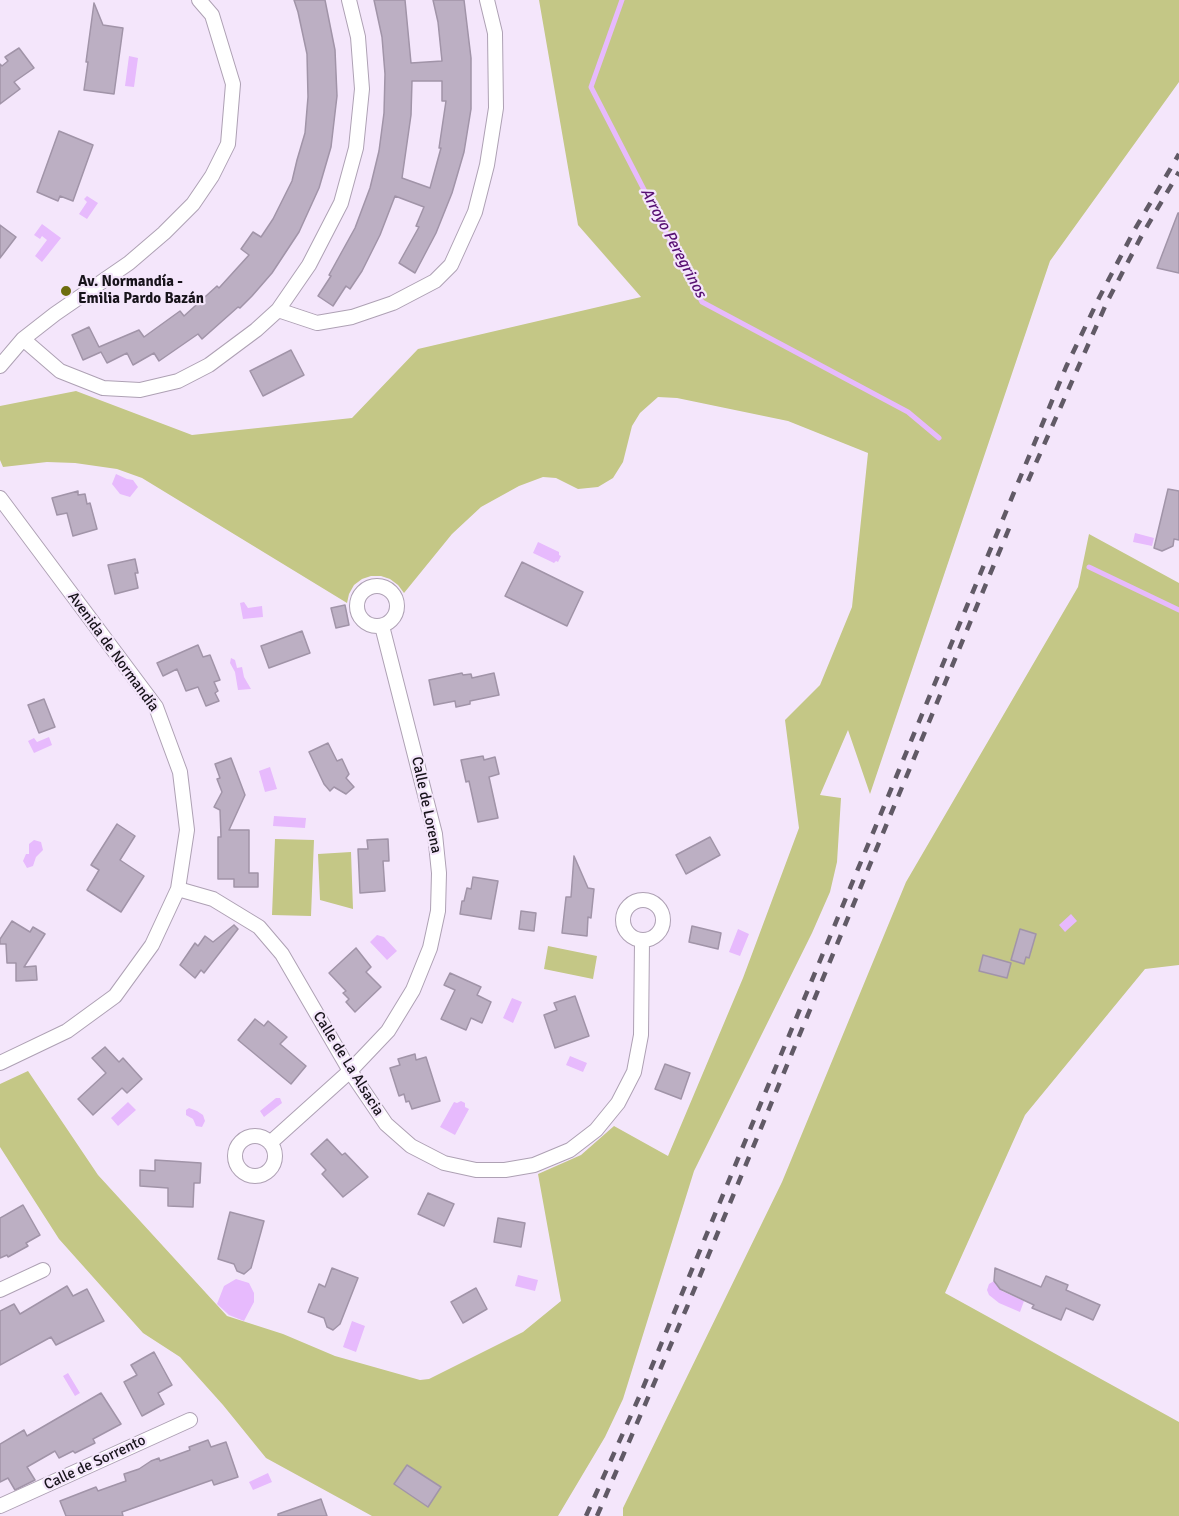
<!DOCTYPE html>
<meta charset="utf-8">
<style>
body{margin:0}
canvas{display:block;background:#f4e6fb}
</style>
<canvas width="1179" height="1516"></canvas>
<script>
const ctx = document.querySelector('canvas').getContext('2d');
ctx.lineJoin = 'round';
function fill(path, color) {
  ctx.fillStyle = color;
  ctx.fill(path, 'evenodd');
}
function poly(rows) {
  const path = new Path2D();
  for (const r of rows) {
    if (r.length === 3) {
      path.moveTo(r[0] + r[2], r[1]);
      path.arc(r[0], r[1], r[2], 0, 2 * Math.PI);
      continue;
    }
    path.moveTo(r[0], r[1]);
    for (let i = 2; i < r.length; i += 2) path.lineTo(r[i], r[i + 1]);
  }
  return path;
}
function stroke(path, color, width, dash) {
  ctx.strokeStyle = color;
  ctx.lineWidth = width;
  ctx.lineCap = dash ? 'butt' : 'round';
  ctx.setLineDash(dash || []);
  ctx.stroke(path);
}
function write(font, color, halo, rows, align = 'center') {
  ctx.font = font + ' Signika,sans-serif';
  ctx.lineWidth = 4.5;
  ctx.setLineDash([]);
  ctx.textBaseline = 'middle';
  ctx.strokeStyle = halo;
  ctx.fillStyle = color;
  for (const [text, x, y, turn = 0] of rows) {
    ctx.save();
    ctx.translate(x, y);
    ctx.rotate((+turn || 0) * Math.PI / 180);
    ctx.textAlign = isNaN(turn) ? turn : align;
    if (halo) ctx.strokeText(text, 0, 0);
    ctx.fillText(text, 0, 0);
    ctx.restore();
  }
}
fill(poly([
 [539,0,1179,0,1179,82,1050,261,870,794,848,730,820,795,841,798,837,862,830,892,812,933,694,1171,623,1399,605,1437,558,1516,372,1516,266,1458,223,1405,180,1357,143,1333,59,1239,0,1147,0,1084,28,1071,98,1175,227,1316,283,1334,335,1356,420,1380,429,1379,523,1332,561,1301,538,1174,581,1155,614,1126,668,1156,743,978,799,828,785,720,820,685,852,607,868,453,788,421,677,398,658,397,640,413,632,426,623,462,613,478,598,487,578,489,556,478,543,477,519,486,481,507,452,534,404,593,398,585,390,579,381,576,371,576,362,579,354,585,349,594,347,603,142,478,117,469,75,463,47,462,3,467,0,460,0,406,76,391,192,435,352,418,418,349,641,297,578,225],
 [1089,534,1179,583,1179,965,1145,969,1025,1115,945,1293,1179,1422,1179,1516,623,1516,623,1508,782,1182,906,882,1078,587],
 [275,839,314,840,311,916,272,915],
 [351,852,353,909,320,900,318,854],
 [548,946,597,956,593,979,544,969]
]), '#c4c786');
fill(poly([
 [129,56,138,58,134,87,125,86],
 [87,196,98,203,87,219,79,214,87,202,84,199],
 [42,224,61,238,42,262,35,256,47,240,42,236,40,239,34,235],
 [116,474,127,479,133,480,138,487,130,497,120,494,112,484],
 [1135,533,1154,538,1152,546,1133,542],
 [538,542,559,552,559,555,561,556,558,562,556,561,554,563,533,553],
 [244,602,248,608,262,606,263,617,243,619,240,603],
 [231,658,235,660,237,668,242,667,244,677,251,689,238,690,235,672,230,663],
 [49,737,52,745,34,753,28,741,34,738,37,742],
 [270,767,277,789,265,792,259,771],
 [274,816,306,818,305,828,273,826],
 [34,840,41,842,43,850,36,857,33,866,27,868,23,861,26,854,29,854,29,844],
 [1071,914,1077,921,1065,932,1059,925],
 [738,929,749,934,740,956,729,952],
 [377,935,384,937,397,951,387,960,370,942],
 [512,998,522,1002,513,1023,503,1018],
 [570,1056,587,1063,583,1072,566,1065],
 [276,1098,280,1098,282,1103,264,1117,260,1111],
 [461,1101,465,1103,465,1107,469,1109,455,1135,440,1127,454,1102,457,1103],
 [128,1102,136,1110,118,1126,111,1118],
 [189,1108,197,1111,203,1115,205,1121,202,1127,196,1126,193,1119,186,1115,186,1110],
 [518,1275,538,1280,535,1291,515,1286],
 [236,1279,249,1283,254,1293,254,1302,244,1321,229,1315,217,1304,224,1286],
 [994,1281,1002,1291,1024,1301,1020,1312,999,1303,989,1295,987,1290,989,1284],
 [352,1321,365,1326,356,1352,343,1347],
 [68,1373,80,1393,75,1396,63,1376],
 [268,1473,272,1482,253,1490,249,1482]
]), '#e7bafd');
stroke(poly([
 [622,0,591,87,702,302,908,412,939,438],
 [1089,567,1179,610]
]), '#e7bafd', 5);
const building = poly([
 [294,0,325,0,335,50,337,96,331,147,319,188,299,232,272,273,252,296,240,308,238,307,202,339,198,334,159,361,154,353,133,365,127,353,107,363,101,352,83,360,72,335,89,327,99,347,139,330,144,337,180,311,184,316,217,286,219,288,249,255,241,249,253,232,261,237,273,219,292,181,297,160,305,133,308,97,307,54,298,12,294,0],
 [374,0,405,0,411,63,442,61,438,22,433,0,464,0,471,58,471,109,464,152,452,193,436,233,415,273,399,263,419,227,416,226,424,207,395,196,380,235,362,271,350,289,346,286,333,306,318,296,331,276,329,275,355,228,370,188,379,151,384,113,385,74,382,37,374,0],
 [412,81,442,81,442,101,446,101,439,148,441,148,430,188,402,178,411,115,412,81],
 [94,3,103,25,123,28,114,94,84,90,88,62,86,62,94,3],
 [19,48,34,68,14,82,20,89,0,104,0,64,2,66,8,61,5,57,19,48],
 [59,131,93,145,73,201,60,196,58,201,37,192,59,131],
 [1178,213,1179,213,1179,273,1157,268,1178,213],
 [0,225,16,237,0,258,0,225],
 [291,350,304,375,263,396,250,371,291,350],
 [1168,489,1179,491,1179,540,1174,539,1173,546,1162,551,1154,548,1168,489],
 [78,491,78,495,85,494,87,504,90,503,97,529,73,536,67,513,57,515,52,498,78,491],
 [135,559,138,573,135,573,138,588,115,594,108,565,135,559],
 [522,562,583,592,567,626,505,596,522,562],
 [345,605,349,625,336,628,331,608,345,605],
 [302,631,310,653,269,668,261,646,302,631],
 [198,645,203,657,210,655,220,680,214,682,218,691,215,693,219,701,206,706,198,687,186,691,177,669,163,676,157,663,198,645],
 [462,673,463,675,471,674,472,678,494,673,499,695,470,701,470,704,456,707,455,701,434,705,429,680,462,673],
 [44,699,55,727,39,733,28,705,44,699],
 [328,743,337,761,342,759,349,774,346,778,354,787,346,794,334,787,330,791,324,784,309,752,328,743],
 [483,756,484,760,495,757,499,774,489,777,498,818,478,822,469,781,466,782,461,760,483,756],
 [231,758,245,795,229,830,249,830,249,873,258,873,258,887,234,887,234,879,218,879,218,837,221,837,220,810,214,807,222,792,217,779,220,778,215,764,231,758],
 [117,824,135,836,120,860,144,876,121,912,87,890,99,870,91,865,117,824],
 [710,837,720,855,686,874,676,855,710,837],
 [388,839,389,861,383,861,385,891,360,893,358,849,368,849,367,840,388,839],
 [574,856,588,888,594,889,591,918,588,917,587,936,562,933,566,897,571,897,574,856],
 [473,877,498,881,491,919,460,914,462,901,464,901,467,888,471,889,473,877],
 [521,911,536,913,534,931,519,929,521,911],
 [12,921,30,932,33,927,45,934,24,967,36,966,37,980,16,981,16,963,7,963,6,944,0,944,0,939,12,921],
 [234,925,238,929,204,973,201,970,195,978,180,965,195,943,198,946,205,936,213,942,234,925],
 [692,926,721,933,718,949,689,942,692,926],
 [1020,929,1036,934,1029,958,1026,957,1024,964,1011,960,1020,929],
 [356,948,371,967,366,972,381,987,355,1012,346,1002,349,999,343,993,346,991,329,973,356,948],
 [983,955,1011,963,1007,978,979,971,983,955],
 [450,973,481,987,477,995,491,1002,482,1023,471,1018,466,1030,441,1019,455,990,444,985,450,973],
 [575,996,589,1036,555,1048,544,1015,557,1010,554,1003,575,996],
 [255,1019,264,1026,268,1021,287,1037,280,1044,306,1066,291,1084,238,1040,255,1019],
 [105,1047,119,1062,123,1058,142,1079,127,1093,122,1088,93,1115,78,1099,106,1073,92,1058,105,1047],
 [415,1054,416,1060,426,1057,440,1101,412,1109,409,1101,406,1102,404,1094,399,1096,390,1068,400,1065,398,1059,415,1054],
 [665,1064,690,1073,681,1099,655,1089,665,1064],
 [327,1139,342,1155,345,1153,368,1177,343,1197,322,1174,326,1170,311,1154,327,1139],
 [155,1160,201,1163,200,1183,194,1183,193,1207,168,1206,168,1188,140,1186,140,1170,155,1171,155,1160],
 [428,1193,454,1204,444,1226,418,1214,428,1193],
 [23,1205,40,1235,26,1243,28,1246,8,1257,7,1255,0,1258,0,1218,23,1205],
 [230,1212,264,1221,251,1268,244,1274,237,1271,234,1264,218,1259,230,1212],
 [498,1218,525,1223,521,1247,494,1242,498,1218],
 [332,1268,358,1278,340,1324,333,1330,327,1327,324,1318,308,1312,319,1284,325,1287,332,1268],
 [995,1268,1041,1287,1046,1276,1068,1285,1066,1290,1100,1305,1093,1320,1066,1308,1061,1320,1032,1308,1034,1305,1000,1289,994,1281,995,1268],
 [67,1286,73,1296,87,1289,104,1321,56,1345,51,1337,0,1365,0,1311,14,1304,20,1314,67,1286],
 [476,1288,487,1309,463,1323,451,1302,476,1288],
 [154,1352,172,1385,158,1393,164,1404,142,1416,124,1382,137,1375,131,1365,154,1352],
 [101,1393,121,1424,93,1439,95,1443,75,1453,73,1451,59,1458,55,1451,27,1467,35,1480,15,1490,8,1478,0,1482,0,1444,24,1430,27,1436,101,1393],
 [208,1440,211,1447,226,1442,238,1477,214,1485,212,1480,122,1512,123,1516,66,1516,60,1501,96,1487,98,1491,126,1481,124,1474,139,1469,151,1461,159,1458,160,1461,190,1450,189,1447,208,1440],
 [407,1465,441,1487,428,1507,394,1484,407,1465],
 [321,1499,327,1516,278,1516,278,1514,321,1499]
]);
fill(building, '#bcafc3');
stroke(building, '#a194a8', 1.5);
const minor = poly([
 [278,310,317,323,352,317,393,303,435,281,451,265,475,212,487,165,496,108,495,33,487,0],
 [23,339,60,371,103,388,140,390,178,381,209,365,256,330,278,310,309,265,341,203,356,148,362,89,358,37,349,0],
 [0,366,23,339,55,314,129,263,164,233,193,204,212,176,228,144,233,84,212,15,199,0],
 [0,498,156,707,180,772,187,830,178,889,152,945,115,996,67,1031,0,1063],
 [377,606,20],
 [178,889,213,899,259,927,282,954,350,1071,386,1124,411,1146,444,1163,476,1170,505,1170,534,1165,570,1150,596,1130,618,1103,634,1072,641,1035,642,941],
 [643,920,20],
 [255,1156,20],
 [270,1143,350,1071,388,1031,413,990,430,948,438,911,439,873,435,834,382,626],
 [0,1290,43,1270],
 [0,1506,190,1420]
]);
stroke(minor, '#aea1b4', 16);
stroke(minor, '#fff', 14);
stroke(poly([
 [1028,481,1107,302,1142,235,1179,172],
 [586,1516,640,1395,1066,367,1099,298,1135,229,1179,154],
 [597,1516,687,1307,1010,526]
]), '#615a66', 4.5, [10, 10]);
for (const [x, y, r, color] of [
 [66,291,6,"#6c6c0d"]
]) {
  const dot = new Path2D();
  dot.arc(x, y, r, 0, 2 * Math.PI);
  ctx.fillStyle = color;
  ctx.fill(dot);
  stroke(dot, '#f4e6fb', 2);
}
write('bold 15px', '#17131a', '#f4e6fb', [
 ["Av. Normandía -",78,282],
 ["Emilia Pardo Bazán",78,299]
], 'left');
write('15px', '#17131a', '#f4e6fb', [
 ["Avenida de Normandía",113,652,54],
 ["Calle de Lorena",426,805,78],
 ["Calle de La Alsacia",348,1064,58],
 ["Calle de Sorrento",95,1463,-25]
]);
write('italic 16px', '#570f72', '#f4e6fb', [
 ["Arroyo Peregrinos",673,243,62]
]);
</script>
